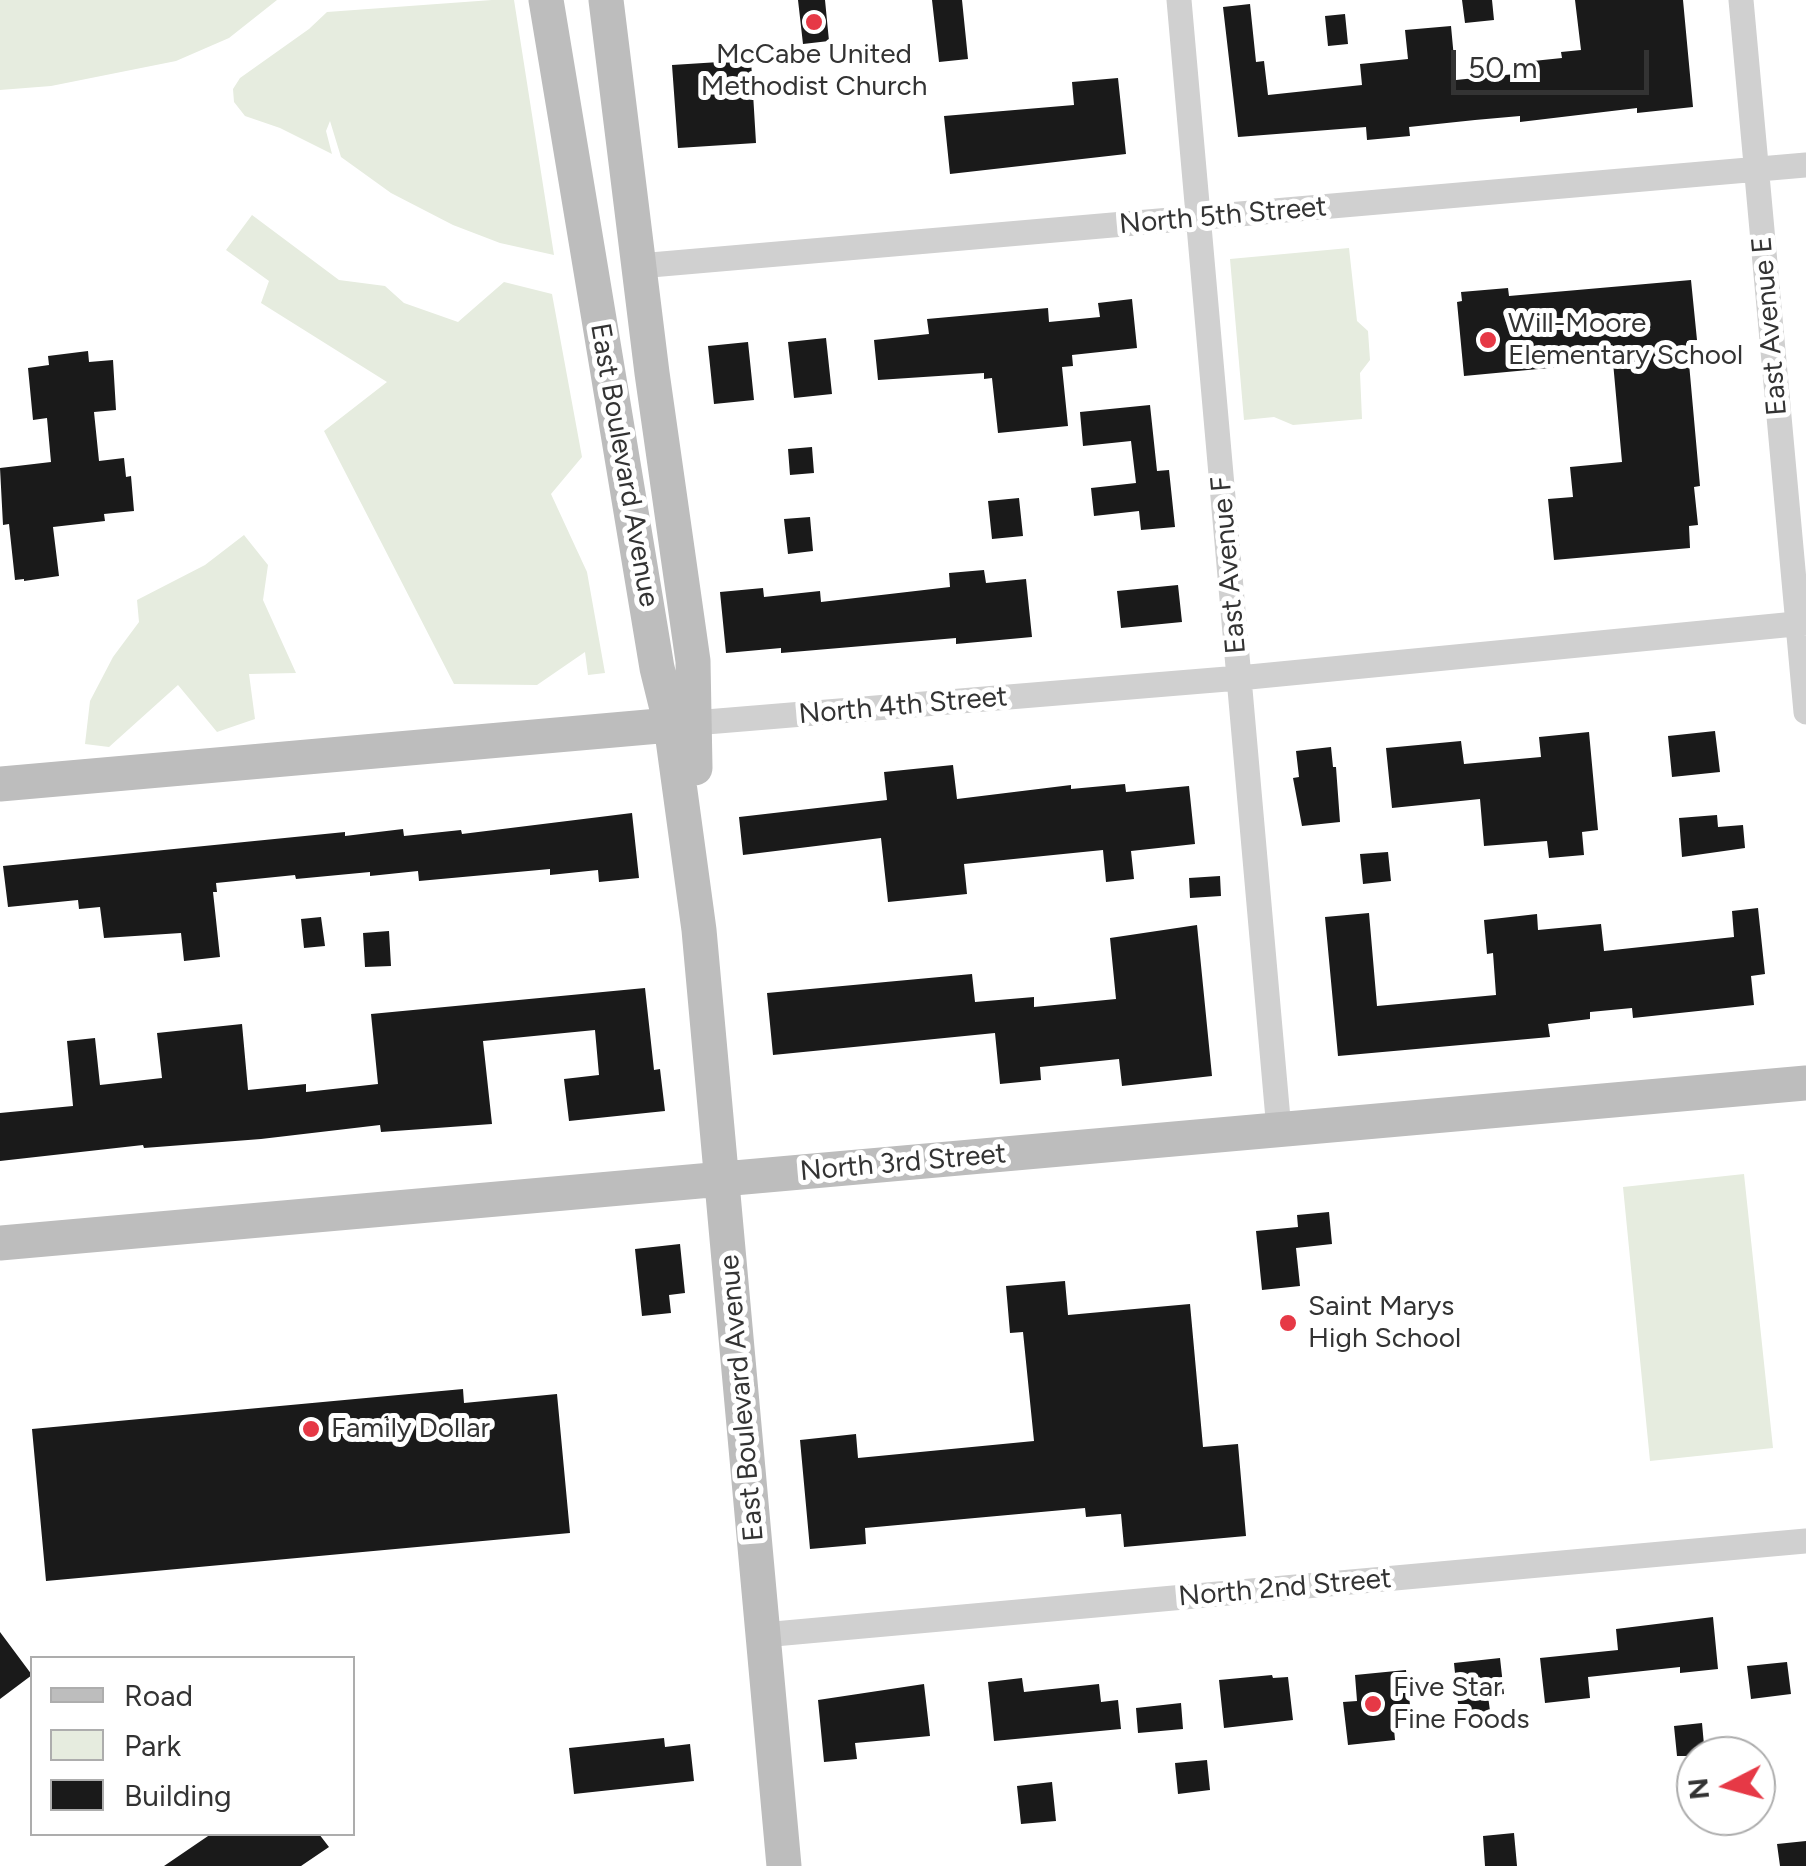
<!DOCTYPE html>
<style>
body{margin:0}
#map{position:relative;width:1806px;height:1866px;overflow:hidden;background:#fff;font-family:Figtree,sans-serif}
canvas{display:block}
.legend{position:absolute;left:30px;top:1656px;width:325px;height:180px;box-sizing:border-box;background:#fff;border:2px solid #adadad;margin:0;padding:12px 18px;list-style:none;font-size:30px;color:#333}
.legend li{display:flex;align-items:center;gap:20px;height:50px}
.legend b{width:50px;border:2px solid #adadad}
.north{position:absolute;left:1676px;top:1736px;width:100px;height:100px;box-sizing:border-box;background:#fff;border:2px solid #adadad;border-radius:50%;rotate:264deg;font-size:28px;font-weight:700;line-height:40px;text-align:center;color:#333}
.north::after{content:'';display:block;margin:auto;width:35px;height:45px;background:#e63946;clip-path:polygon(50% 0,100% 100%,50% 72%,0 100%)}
.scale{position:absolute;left:1451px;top:50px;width:198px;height:45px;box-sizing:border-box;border:5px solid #333;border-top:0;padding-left:12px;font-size:30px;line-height:35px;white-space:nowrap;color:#333;-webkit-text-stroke:8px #fff;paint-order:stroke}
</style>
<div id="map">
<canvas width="1806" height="1866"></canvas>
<ul class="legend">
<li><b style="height:12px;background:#bdbdbd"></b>Road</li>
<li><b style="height:28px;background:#e6ecdf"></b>Park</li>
<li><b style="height:28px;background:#1a1a1a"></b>Building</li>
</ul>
<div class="north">N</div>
<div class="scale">50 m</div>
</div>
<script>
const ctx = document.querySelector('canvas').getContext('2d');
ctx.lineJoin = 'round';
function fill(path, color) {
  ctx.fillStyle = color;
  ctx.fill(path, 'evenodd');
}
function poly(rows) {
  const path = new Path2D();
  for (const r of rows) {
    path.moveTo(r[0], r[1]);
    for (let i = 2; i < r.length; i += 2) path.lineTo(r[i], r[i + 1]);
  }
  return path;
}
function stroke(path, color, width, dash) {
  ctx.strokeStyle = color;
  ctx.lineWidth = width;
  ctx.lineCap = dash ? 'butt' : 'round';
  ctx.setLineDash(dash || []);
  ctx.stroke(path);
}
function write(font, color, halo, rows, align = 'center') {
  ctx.font = font + ' Figtree,sans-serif';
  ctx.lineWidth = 10;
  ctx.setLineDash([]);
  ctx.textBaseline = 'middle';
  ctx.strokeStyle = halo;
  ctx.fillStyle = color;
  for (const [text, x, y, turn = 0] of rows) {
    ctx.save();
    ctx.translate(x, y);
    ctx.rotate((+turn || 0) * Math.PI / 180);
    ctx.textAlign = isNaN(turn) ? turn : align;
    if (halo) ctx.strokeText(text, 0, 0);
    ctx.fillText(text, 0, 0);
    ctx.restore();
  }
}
fill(poly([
 [0,0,277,0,229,38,176,61,51,86,0,90],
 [492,0,514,0,554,255,500,243,453,225,391,193,341,157,330,121,326,131,332,154,280,128,245,116,234,102,233,89,240,78,309,29,327,12],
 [252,215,339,280,385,286,404,303,458,322,504,282,552,294,582,457,551,494,587,572,605,673,588,675,585,652,537,685,454,684,324,431,387,382,261,303,269,281,226,250],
 [1349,248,1357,321,1368,331,1370,360,1360,373,1362,419,1293,425,1274,417,1244,420,1230,259],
 [244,535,268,565,263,600,296,673,249,674,255,719,217,732,178,685,109,747,85,744,90,701,113,657,139,622,137,600,205,565],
 [1744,1174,1773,1448,1650,1461,1623,1187]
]), '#e6ecdf');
fill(poly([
 [798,0,825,0,829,41,803,44],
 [932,0,962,0,968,59,939,62],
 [1462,0,1492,0,1494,20,1465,23],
 [1575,0,1683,0,1693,107,1637,113,1637,108,1520,122,1520,116,1475,120,1409,127,1410,136,1367,140,1366,127,1238,137,1223,7,1250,4,1256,62,1264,61,1268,95,1362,85,1360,64,1408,59,1405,30,1451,26,1456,80,1515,74,1514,63,1562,58,1561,52,1581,50],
 [1345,14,1348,44,1328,46,1325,16],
 [751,60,756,143,678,148,672,65],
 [1118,78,1126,154,950,174,944,116,1074,105,1072,82],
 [1691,280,1697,340,1687,341,1700,486,1694,487,1698,525,1689,526,1690,548,1554,560,1548,499,1573,497,1570,467,1622,462,1613,362,1464,376,1457,302,1462,301,1461,292,1508,288,1509,296],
 [1132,299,1137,348,1072,355,1073,366,1062,367,1068,426,998,433,992,378,984,379,984,373,878,380,874,340,929,334,927,319,1048,308,1049,322,1100,317,1098,303],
 [826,338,832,394,794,398,788,342],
 [748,342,754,400,714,404,708,346],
 [88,351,89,362,113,360,116,410,94,412,99,461,124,458,126,477,131,476,134,511,104,514,105,521,53,527,59,576,24,581,24,579,15,580,9,524,3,525,0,468,51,462,47,418,33,420,28,368,49,365,48,356],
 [1150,405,1157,471,1169,470,1175,527,1141,530,1139,511,1094,516,1091,488,1136,483,1131,441,1083,446,1080,412],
 [812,447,814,473,790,475,788,449],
 [1019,498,1023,536,992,539,988,501],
 [810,517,813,551,788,554,784,519],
 [984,570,986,583,1026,579,1032,637,956,644,956,638,781,653,781,648,726,653,720,592,763,588,764,597,820,591,821,602,950,587,949,573],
 [1178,585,1182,622,1121,628,1117,591],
 [1715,731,1720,772,1672,777,1668,736],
 [1589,732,1598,830,1582,832,1584,855,1549,858,1547,841,1484,846,1480,799,1392,808,1386,748,1461,741,1464,764,1541,757,1539,737],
 [1331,747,1333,767,1336,767,1340,822,1302,826,1293,778,1299,777,1296,751],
 [953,765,957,799,1071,785,1071,789,1125,784,1126,792,1189,786,1195,844,1131,851,1134,879,1106,882,1103,850,964,864,967,894,888,902,881,838,743,855,739,817,887,800,884,772],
 [632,813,639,878,599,882,598,870,550,875,550,869,419,881,418,871,370,876,370,872,296,879,295,875,216,883,217,892,213,892,220,957,184,961,181,933,104,938,100,907,79,909,78,900,8,907,3,866,345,832,345,836,403,829,404,836,461,830,462,834],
 [1717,815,1718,827,1743,825,1745,848,1682,857,1679,818],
 [1388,852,1391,881,1363,884,1360,854],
 [1220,876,1221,896,1190,898,1189,878],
 [1758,908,1765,974,1751,976,1754,1005,1633,1018,1632,1008,1590,1012,1590,1019,1548,1024,1550,1037,1338,1056,1325,917,1369,913,1377,1006,1496,995,1493,953,1487,954,1484,920,1537,914,1538,930,1601,924,1604,951,1734,937,1732,911],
 [321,917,325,946,304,948,301,919],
 [1197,925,1212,1076,1122,1086,1119,1059,1040,1067,1041,1080,1000,1084,995,1033,773,1055,767,993,972,974,975,1002,1034,997,1034,1007,1116,999,1110,938],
 [389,931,391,966,365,967,363,933],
 [645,988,654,1070,660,1069,665,1111,569,1121,564,1079,599,1075,595,1030,483,1041,492,1124,381,1132,380,1125,261,1139,144,1148,143,1145,0,1161,0,1113,73,1106,67,1041,95,1038,100,1085,162,1078,157,1033,242,1024,248,1090,306,1084,306,1092,378,1084,371,1014],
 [1329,1212,1332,1244,1296,1248,1300,1286,1262,1290,1256,1231,1298,1227,1297,1215],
 [680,1244,685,1293,669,1295,671,1313,642,1316,635,1249],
 [1065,1281,1068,1315,1190,1304,1203,1447,1238,1444,1246,1536,1124,1547,1121,1514,1086,1517,1085,1508,865,1528,866,1544,810,1549,800,1440,856,1434,858,1458,1034,1441,1023,1332,1010,1333,1006,1286],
 [463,1389,464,1403,557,1394,570,1533,46,1581,32,1429],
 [1713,1617,1718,1669,1680,1673,1680,1667,1588,1677,1590,1698,1545,1703,1540,1658,1618,1650,1616,1629],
 [0,1632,32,1675,0,1699],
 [1500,1658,1504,1694,1488,1696,1490,1711,1459,1714,1454,1663],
 [1787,1662,1791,1694,1751,1699,1747,1666],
 [1406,1670,1410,1705,1392,1707,1395,1740,1348,1745,1343,1702,1357,1701,1355,1675],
 [1272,1675,1273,1678,1288,1677,1293,1720,1224,1728,1219,1680],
 [1022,1678,1024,1692,1099,1684,1101,1702,1118,1700,1121,1729,994,1741,988,1682],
 [924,1684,930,1736,855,1743,857,1759,824,1762,818,1700],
 [1181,1703,1183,1729,1138,1733,1136,1708],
 [1702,1723,1705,1756,1677,1756,1674,1726],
 [664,1738,665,1747,690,1744,694,1781,574,1794,569,1748],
 [1207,1760,1210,1790,1178,1794,1175,1763],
 [1052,1782,1056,1821,1021,1824,1017,1786],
 [1514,1833,1517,1866,1485,1866,1483,1836],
 [211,1834,319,1834,329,1847,301,1866,164,1866],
 [1806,1841,1806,1866,1780,1866,1777,1844]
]), '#1a1a1a');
stroke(poly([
 [1179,0,1279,1130],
 [1741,0,1806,712],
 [639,266,1806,165],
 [694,723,1239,678,1806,623],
 [763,1635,1806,1541]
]), '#d0d0d0', 25);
stroke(poly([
 [546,0,657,668,671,725,699,930,784,1866],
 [606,0,652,373,693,661,695,768],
 [0,784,693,723],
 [0,1243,1806,1083]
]), '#bdbdbd', 35);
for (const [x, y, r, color] of [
 [814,22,10,"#e63946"],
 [1488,340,10,"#e63946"],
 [1288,1323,10,"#e63946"],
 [311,1429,10,"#e63946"],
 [1373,1704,10,"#e63946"]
]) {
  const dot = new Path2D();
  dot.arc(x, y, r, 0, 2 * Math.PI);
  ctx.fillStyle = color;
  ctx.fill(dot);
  stroke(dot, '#fff', 4);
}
write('28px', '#333', '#fff', [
 ["McCabe United",814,55,"center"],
 ["Methodist Church",814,87,"center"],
 ["Will-Moore",1508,324],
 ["Elementary School",1508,356],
 ["Saint Marys",1308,1307],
 ["High School",1308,1339],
 ["Family Dollar",331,1429],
 ["Five Star",1393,1688],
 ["Fine Foods",1393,1720]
], 'left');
write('28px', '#333', '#fff', [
 ["North 5th Street",1223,216,-5],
 ["East Avenue E",1770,326,-95],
 ["East Boulevard Avenue",624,465,80],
 ["East Avenue F",1229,565,-95],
 ["North 4th Street",903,706,-5],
 ["North 3rd Street",903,1163,-5],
 ["East Boulevard Avenue",742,1398,-95],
 ["North 2nd Street",1285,1588,-5]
]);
</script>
